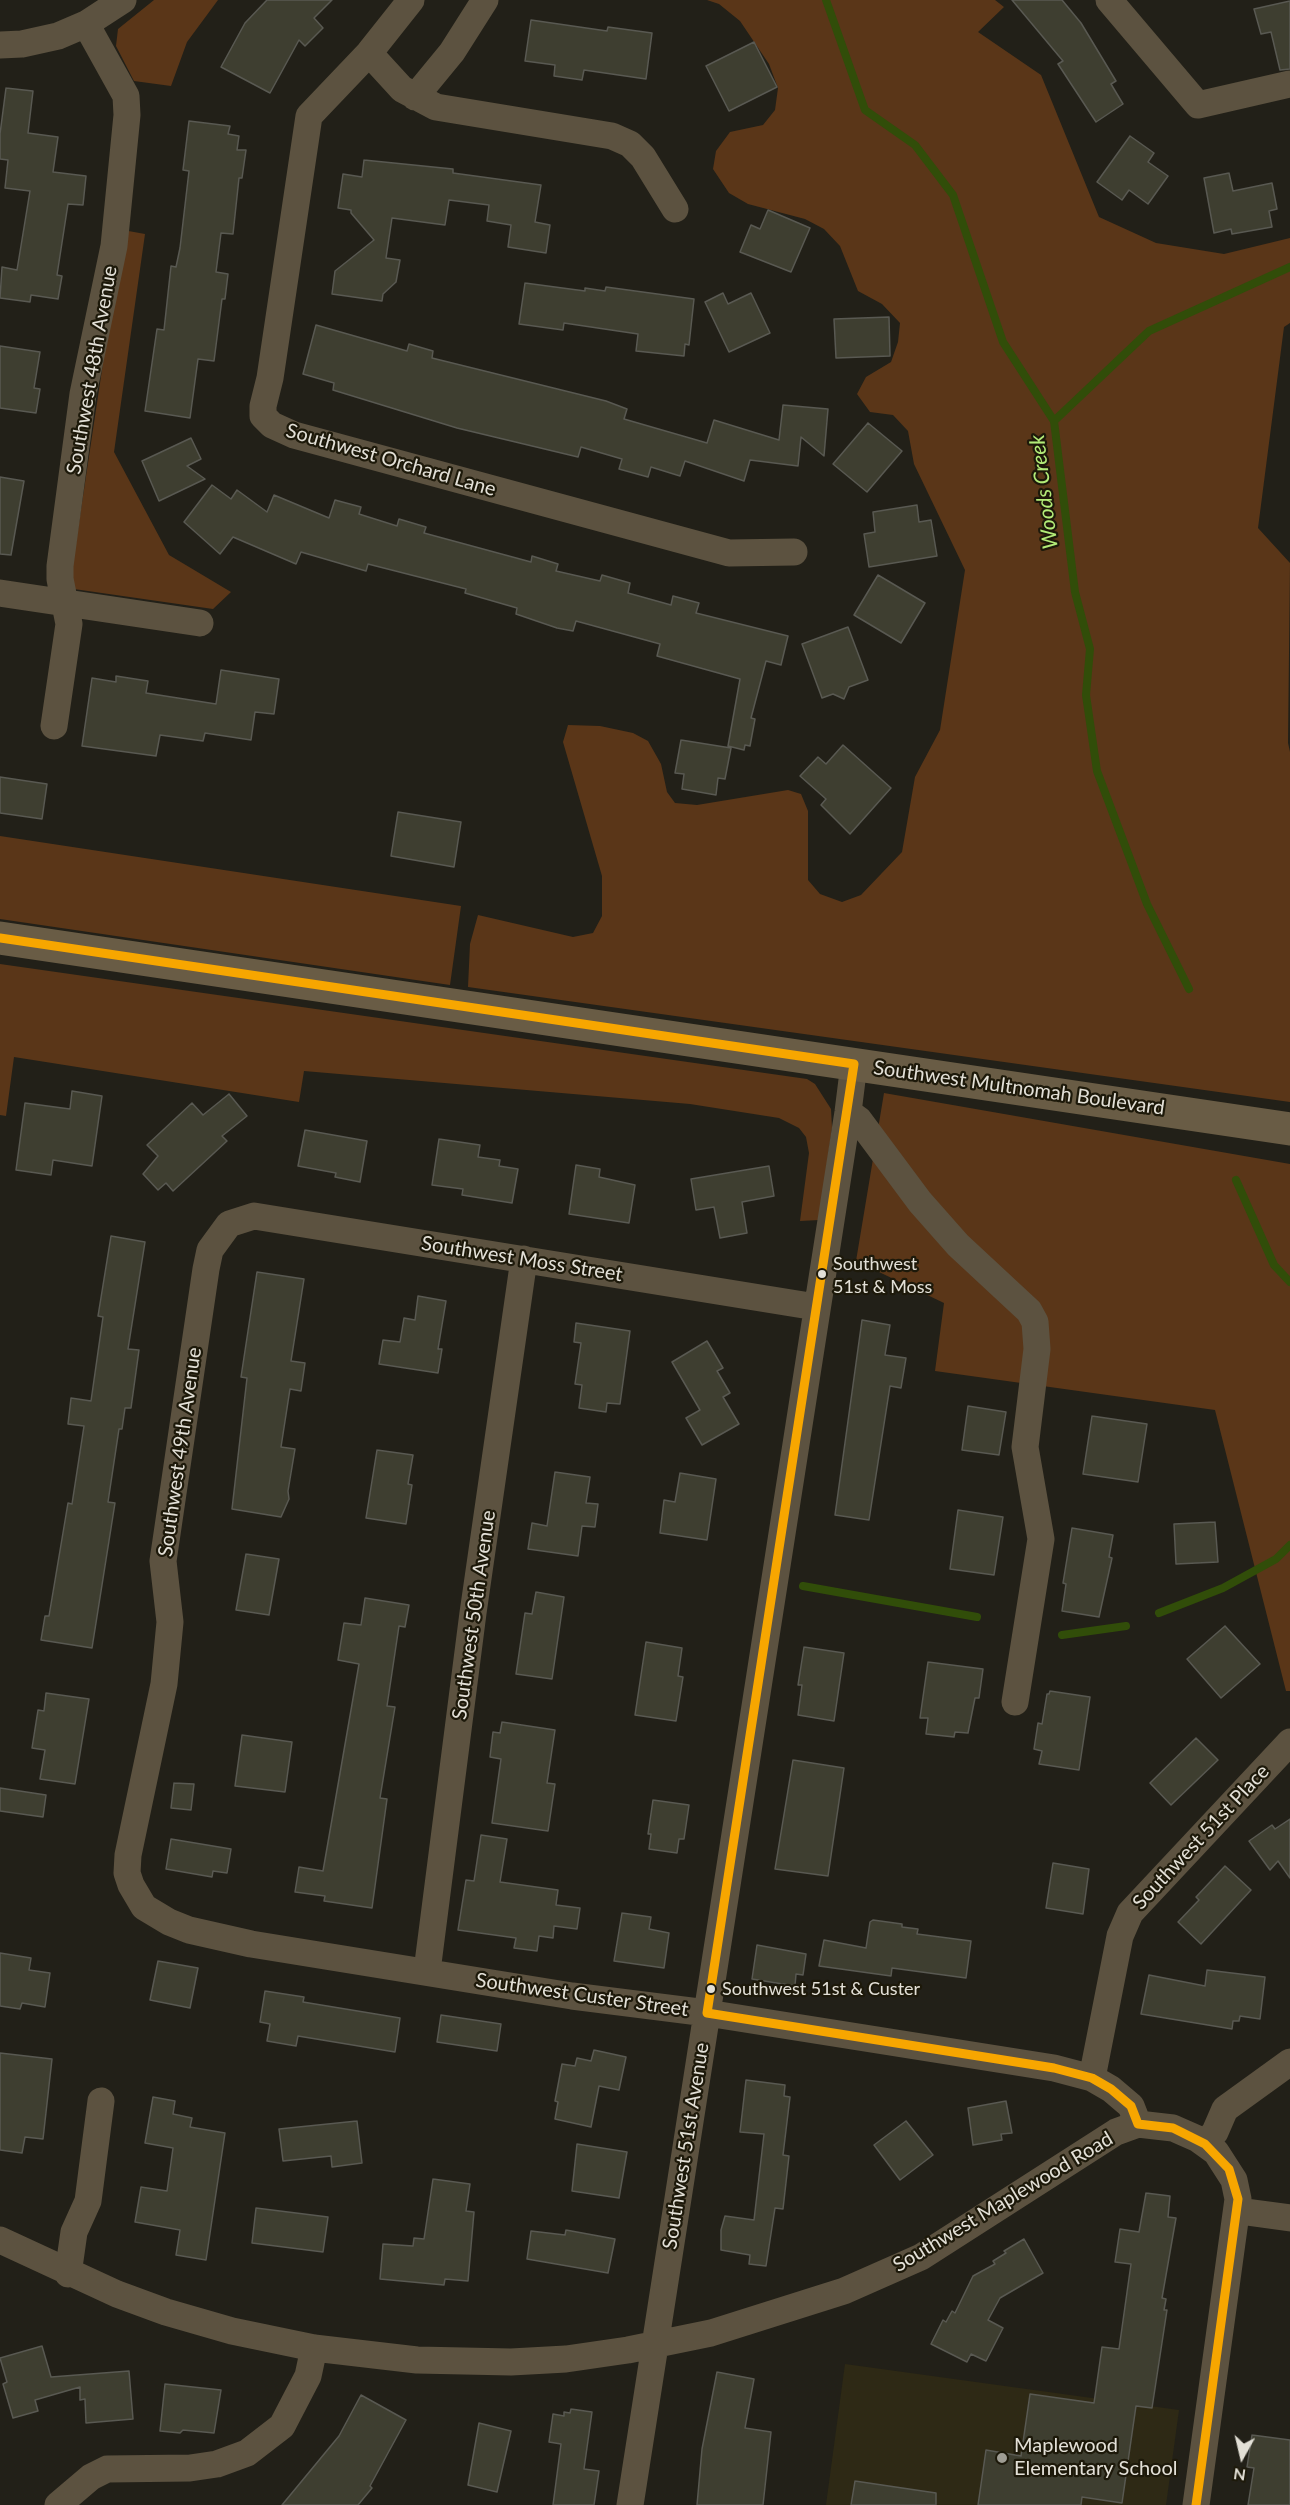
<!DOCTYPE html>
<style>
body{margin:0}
#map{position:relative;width:1290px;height:2505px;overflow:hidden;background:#222018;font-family:Lato,sans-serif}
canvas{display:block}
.north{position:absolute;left:1212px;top:2427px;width:60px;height:60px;-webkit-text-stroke:4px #1d190a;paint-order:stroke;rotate:188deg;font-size:16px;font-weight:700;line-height:24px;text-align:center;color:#e3e0d7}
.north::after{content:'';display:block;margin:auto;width:21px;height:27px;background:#e3e0d7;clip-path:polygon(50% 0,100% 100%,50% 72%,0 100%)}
</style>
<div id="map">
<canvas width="1290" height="2505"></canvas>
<div class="north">N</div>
</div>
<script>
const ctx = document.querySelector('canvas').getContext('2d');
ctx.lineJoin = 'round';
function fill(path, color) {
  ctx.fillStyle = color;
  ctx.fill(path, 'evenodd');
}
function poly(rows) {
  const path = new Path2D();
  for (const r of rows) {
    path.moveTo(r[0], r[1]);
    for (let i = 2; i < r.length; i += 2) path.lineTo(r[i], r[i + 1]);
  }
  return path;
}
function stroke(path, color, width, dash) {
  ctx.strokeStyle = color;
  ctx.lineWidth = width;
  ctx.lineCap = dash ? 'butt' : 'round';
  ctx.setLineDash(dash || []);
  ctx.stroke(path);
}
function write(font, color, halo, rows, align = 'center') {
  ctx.font = font + ' Lato,sans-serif';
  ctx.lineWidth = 4.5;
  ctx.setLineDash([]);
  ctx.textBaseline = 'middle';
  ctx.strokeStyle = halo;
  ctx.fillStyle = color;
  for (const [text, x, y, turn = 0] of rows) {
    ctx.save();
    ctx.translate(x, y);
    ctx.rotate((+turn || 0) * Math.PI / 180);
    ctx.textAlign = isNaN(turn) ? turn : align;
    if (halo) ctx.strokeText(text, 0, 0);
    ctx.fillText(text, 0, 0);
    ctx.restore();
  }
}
fill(poly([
 [845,2364,1179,2410,1166,2505,826,2505]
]), '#2e2915');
fill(poly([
 [154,0,218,0,187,42,171,86,134,81,116,46,118,29],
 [707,0,995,0,1004,7,978,32,1041,75,1099,217,1156,243,1224,254,1290,238,1290,323,1284,327,1258,528,1290,563,1288,743,1290,752,1290,1102,468,987,470,944,478,915,573,937,593,933,602,916,602,876,563,742,568,725,600,726,633,733,648,741,661,764,667,792,675,803,697,805,788,790,801,794,808,811,808,880,820,894,842,902,861,895,902,852,915,777,940,730,965,570,914,464,908,431,893,415,870,412,857,394,866,377,891,362,898,342,900,323,882,304,858,291,840,246,824,229,805,219,748,204,729,193,713,169,716,151,730,132,763,125,775,110,778,88,769,64,740,21,719,4],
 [123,230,145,234,114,452,169,555,231,592,213,609,74,589,71,576],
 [0,836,461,906,450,985,0,919],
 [0,964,807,1079,815,1084,831,1109,832,1128,819,1220,800,1221,809,1153,806,1137,799,1128,779,1118,690,1104,304,1071,299,1102,14,1057,6,1116,0,1115],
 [884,1093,1290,1164,1290,1691,1286,1691,1215,1410,935,1371,944,1303,856,1261]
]), '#5a3618');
stroke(poly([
 [826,0,865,110,915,145,953,195,1003,342,1054,421,1075,592,1090,649,1086,695,1097,771,1147,904,1189,989],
 [1054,421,1149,331,1290,267],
 [1236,1180,1274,1265,1290,1282],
 [803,1586,977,1617],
 [1159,1613,1223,1588,1276,1559,1290,1545],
 [1062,1635,1126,1626]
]), '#314d09', 8);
const building = poly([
 [267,0,332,0,314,18,323,28,305,46,299,40,270,93,221,67,245,23,267,0],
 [1012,0,1062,0,1081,23,1116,81,1111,84,1123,104,1096,122,1058,64,1063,61,1012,0],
 [1290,1,1290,69,1280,70,1271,32,1261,34,1254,9,1290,1],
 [531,20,607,31,608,27,652,33,646,79,584,70,582,80,554,76,555,65,525,61,531,20],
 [754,42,777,87,729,111,706,66,754,42],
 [6,88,33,91,28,133,58,137,53,172,86,176,83,205,68,204,57,275,62,276,58,299,31,295,30,302,0,298,2,267,17,270,30,191,5,188,8,160,0,159,0,134,6,88],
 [189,121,230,126,228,134,239,136,237,150,246,150,242,178,239,178,233,234,221,233,216,272,228,274,225,299,222,299,214,361,198,359,190,418,145,411,157,329,164,330,171,266,176,267,180,248,189,171,183,170,189,121],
 [1130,136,1154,153,1148,162,1168,176,1148,204,1129,190,1122,200,1097,182,1130,136],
 [364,160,453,169,453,173,541,185,535,222,550,225,546,253,508,247,511,225,487,221,489,205,449,200,445,225,392,218,386,258,400,260,396,282,383,294,382,301,332,294,335,271,374,240,351,213,351,210,338,208,343,174,362,177,364,160],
 [1229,173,1233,191,1272,183,1277,209,1269,211,1272,227,1232,234,1231,229,1214,233,1204,178,1229,173],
 [768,210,810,228,791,272,740,252,751,225,760,229,768,210],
 [525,283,585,291,585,288,605,291,606,287,694,299,689,345,685,344,684,356,636,351,638,334,564,323,563,330,519,324,525,283],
 [723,293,728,304,751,293,770,333,729,352,705,302,723,293],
 [889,317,890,356,836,358,834,319,889,317],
 [316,325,407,351,409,344,433,351,432,358,606,401,627,409,624,419,707,443,714,420,779,440,783,405,828,409,824,456,801,437,798,466,750,460,744,481,685,461,680,476,651,467,648,477,619,469,622,459,581,447,578,457,457,428,333,390,334,383,303,374,316,325],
 [0,346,40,352,34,388,40,389,36,413,0,408,0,346],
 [868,423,902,451,867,492,833,464,868,423],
 [191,438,201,459,187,466,205,479,159,501,142,461,191,438],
 [0,477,24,481,11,555,0,554,0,477],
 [212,485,231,499,237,490,267,512,274,495,329,518,335,500,361,507,359,514,397,526,399,519,426,527,424,533,531,562,532,556,558,564,556,571,600,581,602,575,630,583,628,593,671,605,673,596,699,603,696,613,788,636,781,665,766,661,751,718,755,719,750,746,745,745,744,750,728,746,740,679,657,656,660,644,576,621,573,631,557,628,516,614,517,608,465,593,466,589,368,564,366,571,301,552,296,564,233,537,220,554,184,522,212,485],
 [917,505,919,522,931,520,937,556,869,567,864,534,875,532,873,512,917,505],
 [878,575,925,603,901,643,854,615,878,575],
 [848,627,868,680,849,687,844,699,833,694,822,698,802,644,848,627],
 [221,670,279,679,274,714,255,712,251,740,205,733,203,741,160,735,156,756,82,746,92,678,116,682,116,676,148,681,146,693,216,704,221,670],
 [681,740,731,748,725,779,718,778,716,795,682,789,684,774,675,773,681,740],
 [843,745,891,788,850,834,821,805,826,799,800,776,818,757,826,764,843,745],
 [0,777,47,784,42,819,0,813,0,777],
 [398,812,461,822,454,867,391,856,398,812],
 [72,1091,102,1096,92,1166,53,1160,51,1175,16,1170,25,1103,70,1109,72,1091],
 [229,1094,247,1116,222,1136,227,1141,173,1191,166,1183,158,1190,143,1174,158,1156,147,1145,192,1103,203,1115,229,1094],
 [305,1130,367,1141,360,1182,335,1177,336,1173,298,1166,305,1130],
 [439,1139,480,1145,478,1157,500,1160,499,1166,518,1169,512,1203,462,1195,463,1189,432,1185,439,1139],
 [576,1165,600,1169,599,1177,635,1185,629,1223,569,1214,576,1165],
 [769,1166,774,1196,742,1202,747,1233,720,1238,714,1207,696,1210,691,1179,769,1166],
 [111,1236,145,1242,128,1349,139,1350,131,1408,125,1408,122,1429,119,1429,108,1502,115,1503,92,1648,41,1640,45,1616,49,1616,68,1503,72,1504,84,1426,68,1424,71,1398,91,1401,103,1317,98,1316,111,1236],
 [257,1272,304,1279,291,1361,305,1363,301,1391,290,1389,281,1447,295,1449,288,1491,289,1499,281,1517,232,1509,247,1378,241,1377,257,1272],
 [418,1296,446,1301,438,1349,442,1349,438,1373,379,1364,383,1340,400,1342,404,1318,415,1320,418,1296],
 [862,1320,890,1325,885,1355,906,1358,901,1388,890,1386,869,1520,835,1515,862,1320],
 [576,1323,630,1331,620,1404,607,1403,606,1412,579,1408,582,1385,575,1384,581,1343,574,1342,576,1323],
 [707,1341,723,1368,717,1371,730,1393,723,1397,739,1424,702,1445,686,1418,700,1410,672,1362,707,1341],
 [968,1406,1006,1412,999,1455,962,1450,968,1406],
 [1092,1416,1147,1424,1138,1482,1083,1474,1092,1416],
 [377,1450,413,1455,408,1484,412,1485,406,1524,366,1518,377,1450],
 [555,1472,590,1477,586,1503,598,1504,595,1527,582,1526,578,1556,528,1549,532,1523,547,1526,555,1472],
 [680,1473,716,1479,707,1540,660,1533,664,1500,675,1502,680,1473],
 [958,1510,1003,1517,994,1575,950,1569,958,1510],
 [1215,1522,1218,1562,1176,1564,1174,1524,1215,1522],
 [1072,1528,1113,1535,1109,1557,1112,1558,1099,1617,1062,1611,1066,1584,1063,1583,1072,1528],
 [246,1554,279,1559,269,1615,236,1610,246,1554],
 [536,1592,564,1597,552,1679,516,1674,525,1613,532,1614,536,1592],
 [365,1598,409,1605,405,1627,399,1626,387,1706,395,1707,380,1798,387,1799,372,1908,324,1901,325,1896,295,1892,299,1867,323,1871,359,1664,338,1660,344,1623,361,1625,365,1598],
 [1225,1626,1260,1664,1221,1698,1187,1659,1225,1626],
 [646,1642,682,1648,678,1676,683,1677,676,1721,635,1715,646,1642],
 [804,1647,844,1653,834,1721,798,1715,802,1685,798,1685,804,1647],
 [928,1662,983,1669,979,1698,975,1698,968,1733,955,1732,954,1737,926,1734,928,1718,920,1718,928,1662],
 [1050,1691,1090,1697,1079,1770,1039,1764,1042,1751,1034,1749,1038,1723,1042,1724,1047,1694,1049,1694,1050,1691],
 [46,1693,89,1699,75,1784,40,1779,45,1750,32,1748,38,1710,44,1711,46,1693],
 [502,1722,555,1730,547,1783,555,1784,548,1831,492,1823,501,1759,490,1757,493,1732,500,1733,502,1722],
 [242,1735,292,1742,285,1792,235,1786,242,1735],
 [1196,1738,1218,1760,1171,1805,1150,1783,1196,1738],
 [793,1760,844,1768,828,1876,775,1869,793,1760],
 [174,1783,194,1784,191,1810,171,1808,174,1783],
 [0,1788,46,1795,43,1817,0,1811,0,1788],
 [653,1800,689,1805,684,1839,679,1839,677,1853,649,1849,651,1834,648,1834,653,1800],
 [1290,1819,1290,1878,1278,1861,1270,1870,1249,1841,1272,1825,1275,1829,1290,1819],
 [481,1835,507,1839,500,1882,558,1890,556,1905,580,1908,577,1929,554,1926,553,1938,539,1936,537,1951,514,1948,516,1938,458,1930,466,1880,474,1881,481,1835],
 [171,1839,231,1849,227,1873,213,1871,212,1877,166,1869,171,1839],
 [1053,1863,1089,1869,1083,1914,1046,1908,1053,1863],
 [1225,1866,1251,1890,1201,1944,1178,1922,1199,1900,1196,1897,1225,1866],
 [622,1913,651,1917,649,1929,669,1933,664,1968,614,1961,622,1913],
 [873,1920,902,1924,902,1927,918,1929,917,1934,971,1941,966,1978,892,1968,891,1976,819,1966,824,1940,866,1948,870,1922,873,1920],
 [757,1945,806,1954,803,1975,796,1974,795,1986,752,1979,757,1945],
 [0,1953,31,1958,29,1970,50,1973,45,2007,22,2003,20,2009,0,2006,0,1953],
 [158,1961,198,1968,190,2008,150,2000,158,1961],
 [1207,1970,1265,1977,1260,2019,1240,2016,1239,2021,1233,2021,1232,2029,1141,2014,1149,1975,1205,1986,1207,1970],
 [265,1991,304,1997,303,2002,400,2018,395,2052,298,2036,296,2046,267,2041,270,2024,260,2022,265,1991],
 [441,2015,501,2024,497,2051,437,2042,441,2015],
 [594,2050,626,2057,619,2090,599,2086,591,2127,555,2119,558,2102,555,2101,562,2064,575,2066,577,2058,591,2061,594,2050],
 [0,2053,52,2059,43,2139,25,2137,22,2153,0,2150,0,2053],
 [746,2080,785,2085,784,2096,790,2097,783,2155,789,2156,783,2209,775,2208,766,2266,749,2264,750,2255,721,2250,721,2230,725,2216,754,2220,764,2134,740,2132,746,2080],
 [153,2097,175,2101,173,2114,192,2118,190,2127,225,2133,206,2260,176,2255,180,2230,135,2222,141,2187,167,2191,173,2148,145,2143,153,2097],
 [1006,2101,1012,2133,1001,2134,1002,2140,973,2145,968,2108,1006,2101],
 [357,2121,362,2163,332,2167,331,2156,283,2161,279,2129,357,2121],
 [906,2121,933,2155,900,2180,874,2145,906,2121],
 [577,2144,627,2152,619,2198,572,2191,577,2144],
 [433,2179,470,2184,466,2211,474,2212,468,2281,445,2279,444,2285,380,2279,383,2244,413,2246,414,2238,424,2239,433,2179],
 [1146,2193,1170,2196,1168,2217,1176,2218,1162,2298,1166,2299,1164,2310,1167,2310,1152,2408,1136,2406,1122,2503,1082,2497,1081,2505,978,2505,986,2450,1021,2456,1030,2394,1094,2403,1102,2347,1119,2349,1131,2264,1115,2262,1120,2229,1139,2232,1146,2193],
 [256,2208,328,2217,323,2252,252,2243,256,2208],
 [566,2230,615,2239,608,2273,527,2259,531,2231,565,2235,566,2230],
 [1024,2239,1043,2273,1000,2298,988,2320,1003,2328,986,2361,971,2354,967,2362,931,2344,943,2320,946,2322,952,2311,955,2313,973,2276,995,2264,993,2261,1006,2253,1004,2251,1024,2239],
 [42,2346,51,2377,129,2371,133,2419,86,2423,85,2399,80,2400,80,2387,35,2400,38,2411,13,2418,3,2384,7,2382,0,2358,42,2346],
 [717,2372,754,2379,745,2428,771,2432,763,2505,697,2505,702,2449,717,2372],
 [165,2384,221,2390,214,2433,183,2430,180,2433,160,2431,165,2384],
 [361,2395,406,2420,370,2486,372,2488,358,2505,282,2505,339,2436,361,2395],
 [571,2409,592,2412,584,2469,599,2471,594,2505,553,2505,561,2444,549,2442,553,2414,564,2416,564,2412,570,2413,571,2409],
 [479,2423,511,2431,497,2492,468,2485,479,2423],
 [1252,2435,1290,2440,1290,2505,1248,2505,1254,2468,1247,2467,1252,2435],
 [855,2481,936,2493,936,2505,851,2505,855,2481]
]);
fill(building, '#3e3e30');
stroke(building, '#595952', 1.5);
stroke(poly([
 [411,0,369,53,309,116,270,378,263,406,263,416,272,425,294,435,729,553,794,552],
 [1109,0,1198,105,1290,84],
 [0,45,22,44,58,36,86,24,123,0],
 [369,53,402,89,436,107,612,136,630,144,643,157,675,209],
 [415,97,452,52,485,0],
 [0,593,200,623],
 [54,726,69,624,60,579,60,566,83,394,114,246,127,115,126,96,86,24],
 [848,1112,859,1120,920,1202,958,1245,1029,1311,1035,1322,1037,1349,1025,1447,1041,1539,1015,1702],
 [816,1307,254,1216,229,1224,210,1250,206,1269,163,1561,170,1622,164,1684,128,1855,127,1873,131,1885,144,1907,169,1922,189,1930,251,1944,572,1996,707,2013,1054,2068,1092,2078,1111,2089,1131,2106,1138,2124],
 [427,1971,473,1613,524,1259],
 [1092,2078,1120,1936,1130,1913,1290,1742],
 [1205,2144,1215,2132,1225,2109,1290,2062],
 [1239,2211,1290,2218],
 [0,2240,117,2294,166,2312,232,2331,314,2348,417,2360,511,2362,566,2359,628,2350,711,2333,844,2291,921,2257,1116,2132,1138,2124,1173,2128,1198,2139,1216,2152,1234,2180,1238,2199,1196,2505],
 [68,2274,74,2232,88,2201,101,2101],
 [58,2505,91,2477,107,2469,190,2468,217,2464,247,2453,282,2426,308,2376,314,2348],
 [630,2505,848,1112,854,1064]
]), '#5c5240', 27);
stroke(poly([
 [0,938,1290,1129]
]), '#695c45', 33);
stroke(poly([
 [0,938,854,1064],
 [707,2013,854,1064],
 [707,2013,1054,2068,1092,2078,1111,2089,1131,2106,1138,2124],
 [1138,2124,1173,2128,1205,2144,1229,2169,1238,2199,1196,2505]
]), '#f7a600', 9);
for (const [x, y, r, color] of [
 [822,1274,5,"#e3e0d7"],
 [711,1989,5,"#e3e0d7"],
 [1002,2458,6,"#9f9d94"]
]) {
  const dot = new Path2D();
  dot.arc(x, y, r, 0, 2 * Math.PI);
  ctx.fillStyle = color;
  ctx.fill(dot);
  stroke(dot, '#1d190a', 2);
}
write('18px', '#e3e0d7', '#1d190a', [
 ["Southwest",833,1264],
 ["51st & Moss",833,1287],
 ["Southwest 51st & Custer",722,1989]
], 'left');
write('20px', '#e3e0d7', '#1d190a', [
 ["Southwest 48th Avenue",92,370,-80],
 ["Southwest Orchard Lane",391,460,16],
 ["Southwest Multnomah Boulevard",1019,1088,8],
 ["Southwest Moss Street",522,1259,9],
 ["Southwest 49th Avenue",180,1452,-82],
 ["Southwest 50th Avenue",474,1615,-82],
 ["Southwest 51st Place",1201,1837,-47],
 ["Southwest Custer Street",582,1995,8],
 ["Southwest 51st Avenue",686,2146,-81],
 ["Southwest Maplewood Road",1003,2202,-31]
]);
write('20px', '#e3e0d7', '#1d190a', [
 ["Maplewood",1014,2446],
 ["Elementary School",1014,2469]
], 'left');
write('italic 21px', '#b3ec78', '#1d190a', [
 ["Woods Creek",1044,492,-97]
]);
</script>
